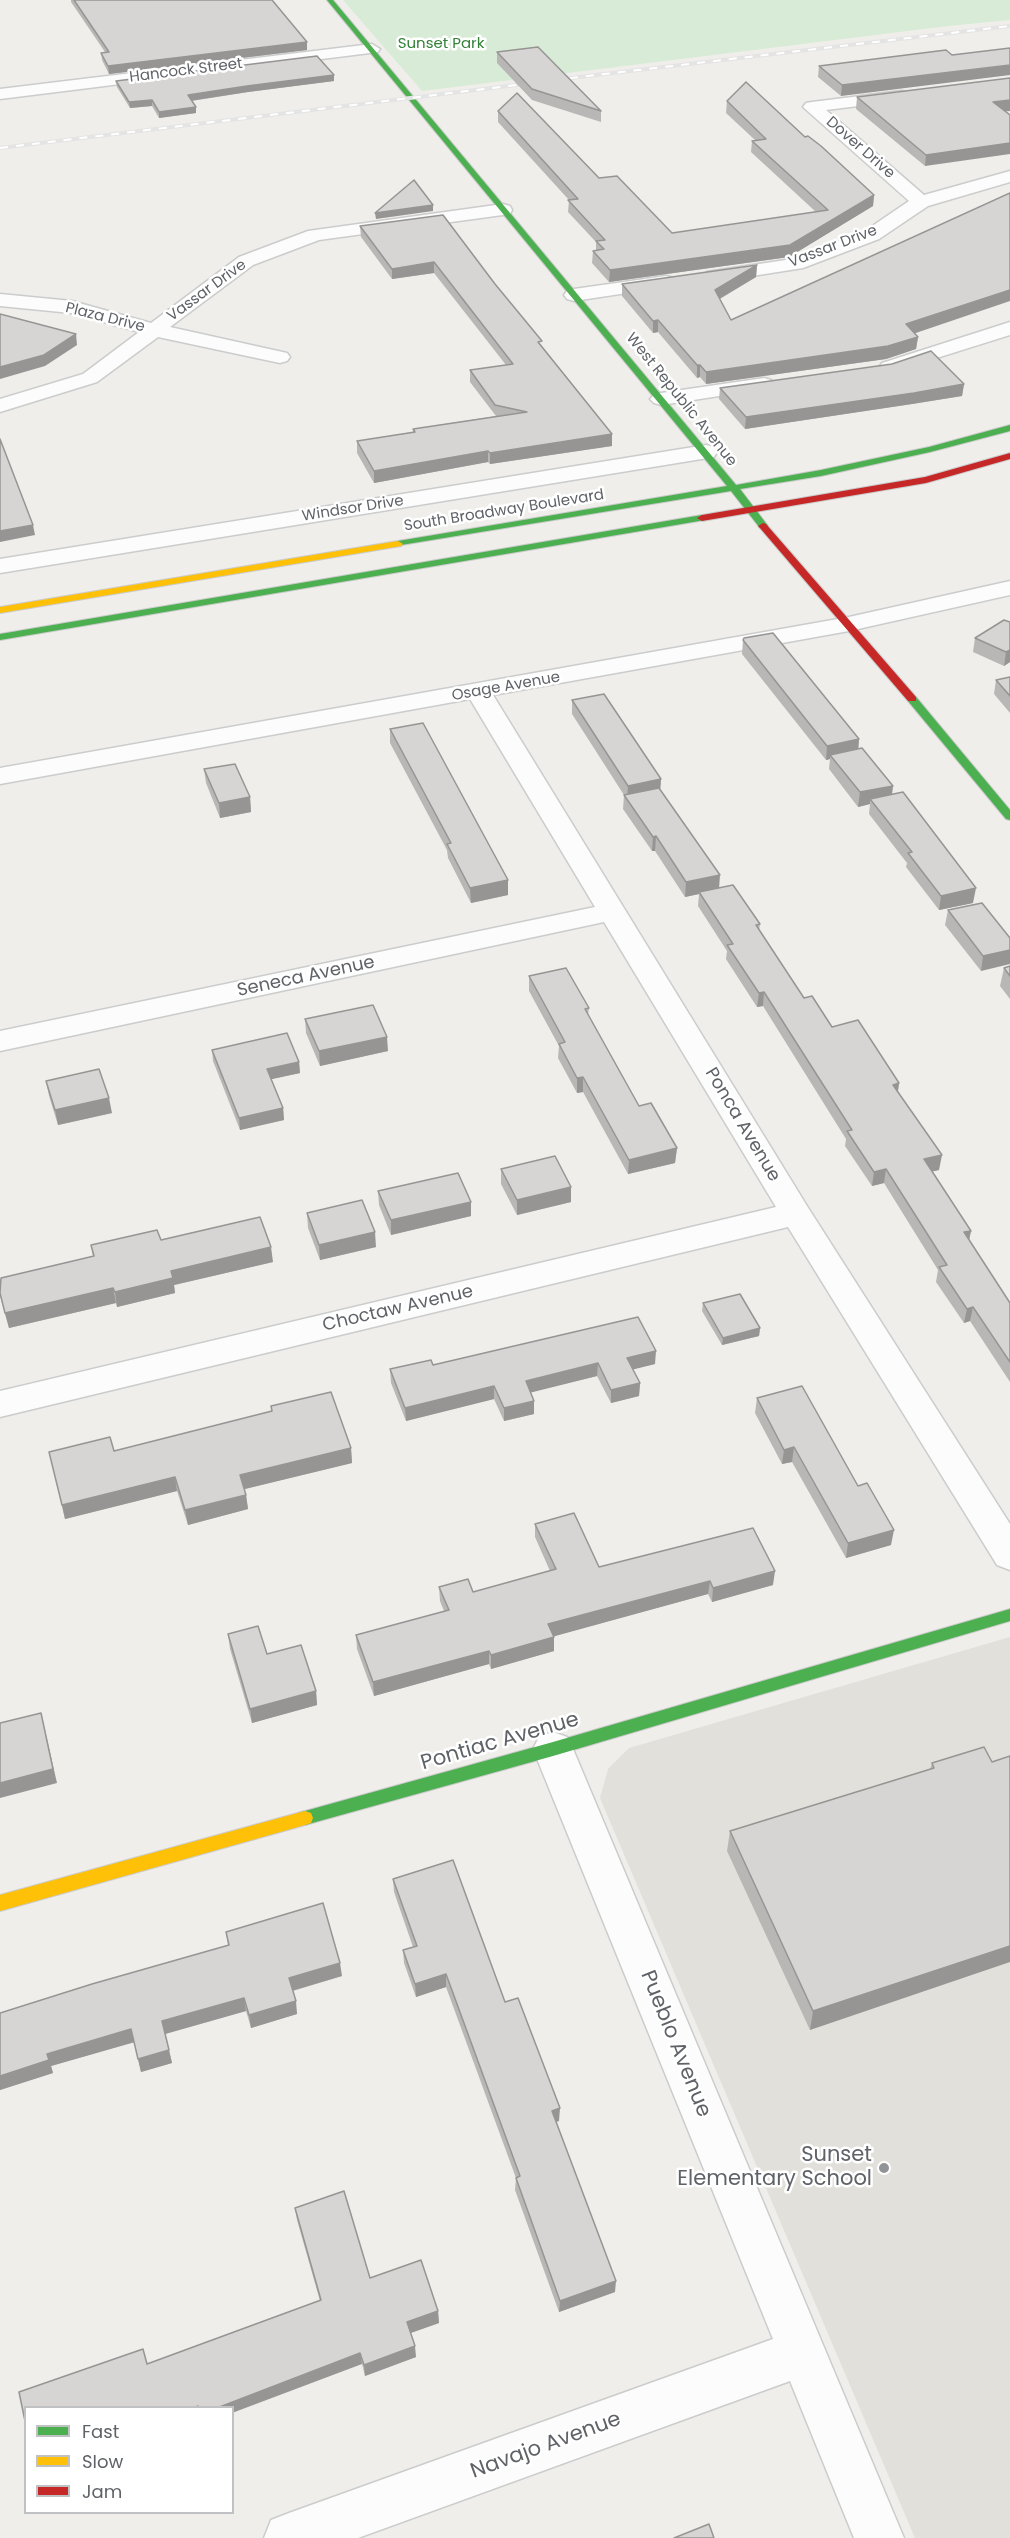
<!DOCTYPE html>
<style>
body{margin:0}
#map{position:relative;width:1010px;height:2538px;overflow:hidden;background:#efeeea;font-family:Poppins,sans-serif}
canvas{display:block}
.legend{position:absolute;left:24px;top:2406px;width:210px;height:108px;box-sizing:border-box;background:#fff;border:2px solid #bfc1c3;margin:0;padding:8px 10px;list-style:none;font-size:18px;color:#5f6368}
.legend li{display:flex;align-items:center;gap:12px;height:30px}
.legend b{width:30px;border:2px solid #bfc1c3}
</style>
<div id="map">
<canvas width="1010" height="2538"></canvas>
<ul class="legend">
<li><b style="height:8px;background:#4caf50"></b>Fast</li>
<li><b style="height:8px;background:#ffc107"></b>Slow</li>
<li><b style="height:8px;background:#c62828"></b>Jam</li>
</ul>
</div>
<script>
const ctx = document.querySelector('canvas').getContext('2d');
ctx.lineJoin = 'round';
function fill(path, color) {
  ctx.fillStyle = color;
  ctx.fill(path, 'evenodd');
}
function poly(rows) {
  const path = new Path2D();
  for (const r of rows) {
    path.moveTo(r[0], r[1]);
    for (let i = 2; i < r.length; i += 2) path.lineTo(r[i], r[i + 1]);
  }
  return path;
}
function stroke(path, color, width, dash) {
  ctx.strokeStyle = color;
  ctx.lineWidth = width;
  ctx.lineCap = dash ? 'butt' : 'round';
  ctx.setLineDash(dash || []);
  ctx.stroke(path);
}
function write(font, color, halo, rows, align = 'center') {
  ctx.font = font + ' Poppins,sans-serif';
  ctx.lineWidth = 5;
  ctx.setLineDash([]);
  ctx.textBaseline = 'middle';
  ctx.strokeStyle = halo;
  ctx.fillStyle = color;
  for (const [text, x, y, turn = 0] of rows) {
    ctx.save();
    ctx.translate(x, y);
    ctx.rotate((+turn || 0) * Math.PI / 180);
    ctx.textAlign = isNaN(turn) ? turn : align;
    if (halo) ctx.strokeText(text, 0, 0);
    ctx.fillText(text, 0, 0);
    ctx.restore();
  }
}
fill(poly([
 [1010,1637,1010,2538,915,2538,600,1798,608,1769,629,1748]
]), '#e2e0da');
fill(poly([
 [343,0,1010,0,1010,20,948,26,422,91]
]), '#d8ebd6');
const street = poly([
 [372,44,380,49,378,52,0,99,0,89,372,44],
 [901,91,907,92,910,96,907,100,826,110,924,195,1010,171,1010,182,928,206,879,239,803,268,714,282,707,280,704,276,707,272,792,259,865,231,909,201,803,107,806,103,812,102,901,91],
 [503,204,510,206,512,210,510,214,319,240,253,265,170,327,287,353,290,357,287,361,280,363,158,337,97,382,0,412,0,399,83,374,139,332,71,313,0,306,0,294,72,301,151,323,239,257,308,231,503,204],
 [666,276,673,278,676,282,673,286,574,301,567,299,564,295,567,291,574,289,666,276],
 [1010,322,1010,335,889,373,882,371,879,367,882,363,1010,322],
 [764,378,771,380,774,384,771,388,661,405,654,403,650,399,654,395,661,393,764,378],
 [706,445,714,447,717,452,714,457,0,573,0,559,706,445],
 [1010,581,1010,595,849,631,493,695,807,1206,1010,1524,1010,1570,997,1565,788,1227,0,1417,0,1391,776,1207,604,922,0,1051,0,1031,595,907,470,699,0,784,0,768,849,617,1010,581],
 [553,1732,567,1737,573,1749,904,2538,854,2538,790,2381,358,2538,264,2538,271,2520,289,2513,773,2339,533,1749,539,1737,553,1732]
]);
const fast = poly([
 [327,0,333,0,736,485,821,470,929,447,1010,425,1010,431,930,452,821,476,740,489,768,526,763,529,760,528,731,491,395,546,393,544,398,541,727,486,327,0],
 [702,515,707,518,705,520,0,640,0,634,702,515],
 [912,696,916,697,1010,810,1010,820,1006,819,908,701,908,697,912,696],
 [1010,1609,1010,1621,553,1756,305,1825,299,1823,297,1818,299,1813,305,1811,553,1742,1010,1609]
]);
const slow = poly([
 [398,541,403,544,401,546,0,613,0,607,398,541],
 [305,1811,311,1813,313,1818,311,1823,305,1825,0,1911,0,1895,305,1811]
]);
const jam = poly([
 [1010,453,1010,459,926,483,702,521,697,518,702,515,925,477,1010,453],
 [763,523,766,524,916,697,916,701,908,701,760,528,758,526,763,523]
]);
stroke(street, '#cbcccc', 3);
stroke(fast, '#cacacb', 2);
stroke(slow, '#cacacb', 2);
stroke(jam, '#cacacb', 2);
fill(street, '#fdfcfc');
fill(fast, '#4caf50');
fill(slow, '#ffc107');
fill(jam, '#c62828');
const rail = poly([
 [554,80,1010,26],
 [0,148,533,83]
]);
stroke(rail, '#e4e4e4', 4);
stroke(rail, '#fff', 2, [8]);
fill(poly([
 [71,0,272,0,307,42,307,50,109,74,102,60,101,53,105,52,71,2],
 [497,52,601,111,601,122,532,100,497,63],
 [952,55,841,96,818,77,819,66],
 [334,75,334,81,248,92,192,101,196,113,159,118,152,106,130,108,117,87,116,81],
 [857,97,1006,111,925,166,856,109],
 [727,101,805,137,874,195,873,206,789,257,609,282,592,263,593,251,596,251,596,242,568,212,569,200,498,122,498,111,599,178,672,233,816,212,751,152,752,141,755,140,726,113],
 [443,215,542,346,612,434,612,446,490,464,488,462,374,483,357,453,357,441,413,432,413,429,496,416,470,382,470,370,506,365,434,273,392,279,361,237,360,226],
 [757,265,756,277,720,299,731,320,914,333,918,337,916,349,886,359,706,384,700,377,697,378,658,332,653,333,622,296,622,284],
 [964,384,962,396,912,404,745,429,719,399,720,388],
 [1010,622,1010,662,1004,666,973,652,975,638],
 [743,640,859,739,858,749,893,786,892,795,973,903,939,910,906,867,907,863,869,814,870,804,858,807,829,769,830,759,826,760,742,654],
 [1010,677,1010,713,994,694,996,680],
 [572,700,661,779,660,789,719,888,760,924,759,931,804,998,832,1027,899,1083,898,1091,939,1170,932,1171,971,1231,969,1240,1010,1303,1010,1382,970,1321,964,1323,936,1282,938,1270,884,1183,872,1186,845,1146,846,1139,763,1006,757,1007,726,959,727,951,698,906,699,894,685,897,655,851,652,851,623,809,624,795,572,714],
 [390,729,508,880,508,895,471,903,448,858,447,850,390,743],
 [204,769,250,797,251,812,220,818,206,783],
 [948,910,1010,938,981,971,945,925],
 [1010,966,1010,999,1000,986,1004,968],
 [529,976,589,1008,588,1015,639,1106,677,1148,675,1163,628,1174,583,1092,577,1093,558,1058,559,1046,529,991],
 [305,1019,388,1051,320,1066,306,1033],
 [212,1050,299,1062,300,1073,271,1079,283,1108,284,1120,240,1130,213,1061],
 [46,1081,112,1113,58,1125,49,1096],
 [501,1169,571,1202,517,1215,501,1184],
 [378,1191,471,1216,391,1235,379,1205],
 [307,1213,376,1247,320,1260,308,1228],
 [161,1240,273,1262,174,1285,175,1293,117,1307,116,1303,9,1328,0,1296,0,1280,93,1256,91,1245],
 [703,1303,760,1328,759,1336,722,1345,702,1311],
 [638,1317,655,1364,633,1369,640,1383,639,1396,611,1403,597,1376,531,1392,534,1414,504,1421,494,1399,406,1421,391,1383,390,1369,433,1365],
 [757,1398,891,1545,846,1558,792,1462,782,1464,755,1413],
 [271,1406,351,1448,352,1463,244,1489,246,1495,248,1509,188,1525,177,1491,65,1519,49,1452,114,1451,271,1412],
 [535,1524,599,1567,773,1585,712,1602,708,1594,554,1636,554,1651,491,1669,489,1664,374,1696,357,1649,356,1635,444,1611,440,1601,439,1587,473,1592,550,1571,535,1537],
 [228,1634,267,1654,316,1691,317,1705,252,1723,230,1649],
 [992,1762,810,2030,727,1851,730,1831,930,1770,932,1763],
 [393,1879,505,2002,559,2121,556,2122,615,2292,559,2312,515,2190,516,2178,446,1987,416,1997,404,1963,403,1950,413,1947,394,1892],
 [226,1932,342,1976,293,1991,297,2014,251,2028,246,2011,165,2034,172,2063,141,2072,134,2042,51,2066,53,2073,0,2090,0,2013,228,1945],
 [295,2208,370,2278,438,2311,439,2323,410,2333,416,2357,365,2376,362,2364,148,2364,320,2301,297,2220]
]), '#b8b7b5');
fill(poly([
 [307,42,307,50,109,74,108,66],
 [1010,65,1010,75,841,96,842,85],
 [334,75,334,81,248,92,189,101,188,95,247,86],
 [152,100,152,106,130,108,129,102],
 [1010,100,1010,111,992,113,993,102],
 [196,107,196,113,159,118,159,112],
 [1010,143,1010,154,925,166,926,155],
 [874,195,873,206,789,257,609,282,610,270,790,245],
 [433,205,433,211,376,219,375,213],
 [434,262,434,273,392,279,392,269],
 [757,265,756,277,714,302,715,290],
 [1010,290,1010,301,904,337,906,324],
 [658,320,658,332,653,333,653,321],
 [76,334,77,345,45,366,0,379,0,367],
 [918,337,916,349,886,359,706,384,706,372],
 [697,365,700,365,700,377,697,378],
 [964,384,962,396,912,404,745,429,746,417],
 [612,434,612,446,490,464,490,453],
 [488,451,488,462,374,483,374,471],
 [33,525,35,535,0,542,0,531],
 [1010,650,1010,662,1004,666,1006,652],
 [859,739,858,753,830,755,830,759,826,760,827,746],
 [661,779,660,794,627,800,628,786],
 [893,786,891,800,870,799,870,804,858,807,860,792],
 [250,797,251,812,220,818,219,803],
 [656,836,655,851,652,851,653,837],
 [720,875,719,889,699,892,699,894,685,897,686,882],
 [508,880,508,895,471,903,470,888],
 [976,888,973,903,939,910,941,896],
 [1010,950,1010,964,981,971,983,956],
 [764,992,763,1006,757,1007,759,993],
 [387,1037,388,1051,320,1066,319,1051],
 [299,1062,300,1073,268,1080,267,1069],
 [583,1077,583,1092,577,1093,577,1078],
 [899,1083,897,1098,893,1085],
 [109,1098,112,1113,58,1125,55,1110],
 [283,1108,284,1120,240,1130,239,1118],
 [677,1148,675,1163,628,1174,629,1160],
 [942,1155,939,1170,922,1174,924,1159],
 [886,1169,884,1183,872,1186,874,1172],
 [571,1187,571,1202,517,1215,517,1200],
 [471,1202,471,1216,391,1235,391,1220],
 [971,1231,968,1245,964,1232],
 [375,1232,376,1247,320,1260,319,1245],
 [271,1247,273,1262,174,1285,175,1293,117,1307,115,1292,171,1271],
 [113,1288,116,1303,9,1328,5,1313],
 [973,1307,970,1321,964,1323,967,1309],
 [760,1328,759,1336,722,1345,723,1338],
 [656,1351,655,1364,627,1371,627,1358],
 [598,1363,597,1376,525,1394,526,1381],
 [640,1383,639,1396,611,1403,611,1390],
 [494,1386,494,1399,406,1421,405,1408],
 [534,1401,534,1414,504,1421,504,1408],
 [794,1447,792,1462,782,1464,784,1450],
 [351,1448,352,1463,241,1490,240,1475],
 [175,1477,177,1491,65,1519,62,1505],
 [246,1495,248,1509,188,1525,185,1510],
 [894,1530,891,1545,846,1558,848,1543],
 [775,1571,773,1585,712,1602,713,1588],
 [710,1581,708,1594,548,1638,548,1624],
 [554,1637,554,1651,491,1669,491,1655],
 [489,1651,489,1664,374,1696,373,1682],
 [316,1691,317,1705,252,1723,250,1709],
 [41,1713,57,1783,0,1798,0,1783],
 [1010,1946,1010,1962,810,2030,813,2011],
 [340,1963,342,1976,291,1991,289,1978],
 [446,1974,446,1987,416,1997,415,1984],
 [244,1998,246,2011,165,2034,162,2021],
 [296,2001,297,2014,251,2028,249,2015],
 [131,2029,135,2042,51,2066,53,2073,0,2090,0,2076,47,2054],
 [169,2050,172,2063,141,2072,138,2059],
 [560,2108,559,2121,552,2123,552,2111],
 [616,2281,615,2292,559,2312,560,2301],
 [438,2311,439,2323,408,2334,407,2322],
 [415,2346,416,2357,365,2376,364,2365],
 [360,2353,362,2364,232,2413,232,2408,217,2408]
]), '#969594');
const building = poly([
 [74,0,272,0,307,42,108,66,101,53,109,52,74,0],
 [538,47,601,111,532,89,497,52,538,47],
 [1010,48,1010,65,842,85,819,66,946,50,952,55,1010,48],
 [317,56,334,75,247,86,188,95,196,107,159,112,152,100,129,102,116,81,317,56],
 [1010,78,1010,100,993,102,1010,115,1010,143,926,155,857,97,1010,78],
 [746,82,805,137,808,136,821,146,874,195,790,245,610,270,593,251,604,249,596,241,605,240,568,200,578,199,498,111,517,93,599,178,617,176,672,233,828,210,752,141,766,139,727,101,746,82],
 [414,180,433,205,375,213,414,180],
 [1010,193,1010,290,906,324,918,337,888,346,706,372,700,365,697,365,658,320,653,321,622,284,757,265,715,290,731,320,1010,193],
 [443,215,495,284,542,341,538,342,612,434,490,453,488,451,374,471,357,441,415,432,413,429,527,412,495,405,470,370,513,364,434,262,392,269,360,226,443,215],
 [0,314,76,334,44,355,0,367,0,314],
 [931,351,964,384,914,393,746,417,720,388,892,364,931,351],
 [0,439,33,525,0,531,0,439],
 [1004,620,1010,622,1010,650,1006,652,975,638,1004,620],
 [773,633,859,739,827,746,743,640,744,638,773,633],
 [1010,677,1010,696,996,680,1010,677],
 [604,694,661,779,628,786,572,700,604,694],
 [423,723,508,880,470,888,447,844,451,843,390,729,423,723],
 [862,748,893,786,860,792,830,755,862,748],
 [235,764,250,797,219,803,204,769,235,764],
 [659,788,720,875,686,882,656,836,653,837,624,795,659,788],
 [903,792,976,888,941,896,908,853,912,852,870,799,903,792],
 [733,885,760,924,756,925,804,998,812,996,832,1027,858,1020,899,1083,893,1085,942,1155,924,1159,971,1231,964,1232,1010,1303,1010,1362,973,1307,967,1309,939,1267,947,1265,886,1169,874,1172,847,1131,852,1130,764,992,759,993,727,945,733,944,699,892,733,885],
 [982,903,1010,938,1010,950,983,956,948,910,982,903],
 [1010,966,1010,976,1004,968,1010,966],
 [566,968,589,1008,585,1009,639,1106,651,1103,677,1148,629,1160,583,1077,577,1078,559,1044,565,1042,529,976,566,968],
 [373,1005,387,1037,319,1051,305,1019,373,1005],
 [287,1033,299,1062,267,1069,283,1108,239,1118,212,1050,287,1033],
 [99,1069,109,1098,55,1110,46,1081,99,1069],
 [555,1156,571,1187,517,1200,501,1169,555,1156],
 [458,1173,471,1202,391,1220,378,1191,458,1173],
 [362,1200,375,1232,319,1245,307,1213,362,1200],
 [260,1217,271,1247,171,1271,173,1278,115,1292,113,1288,5,1313,0,1293,1,1278,94,1256,91,1245,157,1230,161,1240,260,1217],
 [740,1294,760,1328,723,1338,703,1303,740,1294],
 [638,1317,656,1351,627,1358,640,1383,611,1390,598,1363,526,1381,534,1401,504,1408,494,1386,405,1408,390,1369,431,1360,433,1365,638,1317],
 [802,1386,858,1486,867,1483,894,1530,848,1543,794,1447,784,1450,757,1398,802,1386],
 [331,1392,351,1448,240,1475,246,1495,185,1510,175,1477,62,1505,49,1452,110,1437,114,1451,272,1411,271,1406,331,1392],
 [574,1513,599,1567,753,1528,775,1571,713,1588,710,1581,548,1624,554,1637,491,1655,489,1651,373,1682,356,1635,449,1610,439,1587,468,1579,473,1592,556,1569,535,1524,574,1513],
 [258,1626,267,1654,301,1645,316,1691,250,1709,228,1634,258,1626],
 [41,1713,53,1769,0,1783,0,1723,41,1713],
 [984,1747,992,1762,1010,1756,1010,1946,813,2011,730,1831,934,1768,932,1763,984,1747],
 [453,1860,505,2002,518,1998,560,2108,552,2111,616,2281,560,2301,516,2178,520,2176,446,1974,415,1984,403,1950,417,1946,393,1879,453,1860],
 [323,1903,340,1963,289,1978,296,2001,249,2015,244,1998,162,2021,169,2050,138,2059,131,2029,47,2054,49,2060,0,2076,0,2013,92,1984,229,1945,226,1932,323,1903],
 [344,2191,370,2278,421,2260,438,2311,407,2322,415,2346,364,2365,360,2353,217,2408,198,2408,198,2406,194,2408,26,2408,26,2426,19,2392,143,2349,147,2364,321,2300,295,2208,344,2191],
 [709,2524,714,2538,674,2538,709,2524]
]);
fill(building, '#d6d5d3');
stroke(building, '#969594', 1.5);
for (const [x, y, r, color] of [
 [884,2168,6,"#919496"]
]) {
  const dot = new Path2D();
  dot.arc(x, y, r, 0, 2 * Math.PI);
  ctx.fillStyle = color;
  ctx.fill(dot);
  stroke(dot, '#fff', 2);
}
write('15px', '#348238', '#fff', [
 ["Sunset Park",441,44]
]);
write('15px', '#5f6368', '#fff', [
 ["Hancock Street",186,71,-7],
 ["Dover Drive",860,148,41],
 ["Vassar Drive",833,247,-21],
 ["Vassar Drive",207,291,-36],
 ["Plaza Drive",105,318,14],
 ["West Republic Avenue",681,400,51],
 ["Windsor Drive",353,509,-9],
 ["South Broadway Boulevard",504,511,-9],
 ["Osage Avenue",506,687,-10]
]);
write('18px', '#5f6368', '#fff', [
 ["Seneca Avenue",306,977,-12],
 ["Ponca Avenue",742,1125,59],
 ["Choctaw Avenue",398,1309,-13]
]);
write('21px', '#5f6368', '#fff', [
 ["Pontiac Avenue",500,1742,-16],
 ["Pueblo Avenue",675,2044,68],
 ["Navajo Avenue",546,2446,-20]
]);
write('21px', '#5f6368', '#fff', [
 ["Sunset",872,2156],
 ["Elementary School",872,2180]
], 'right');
</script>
